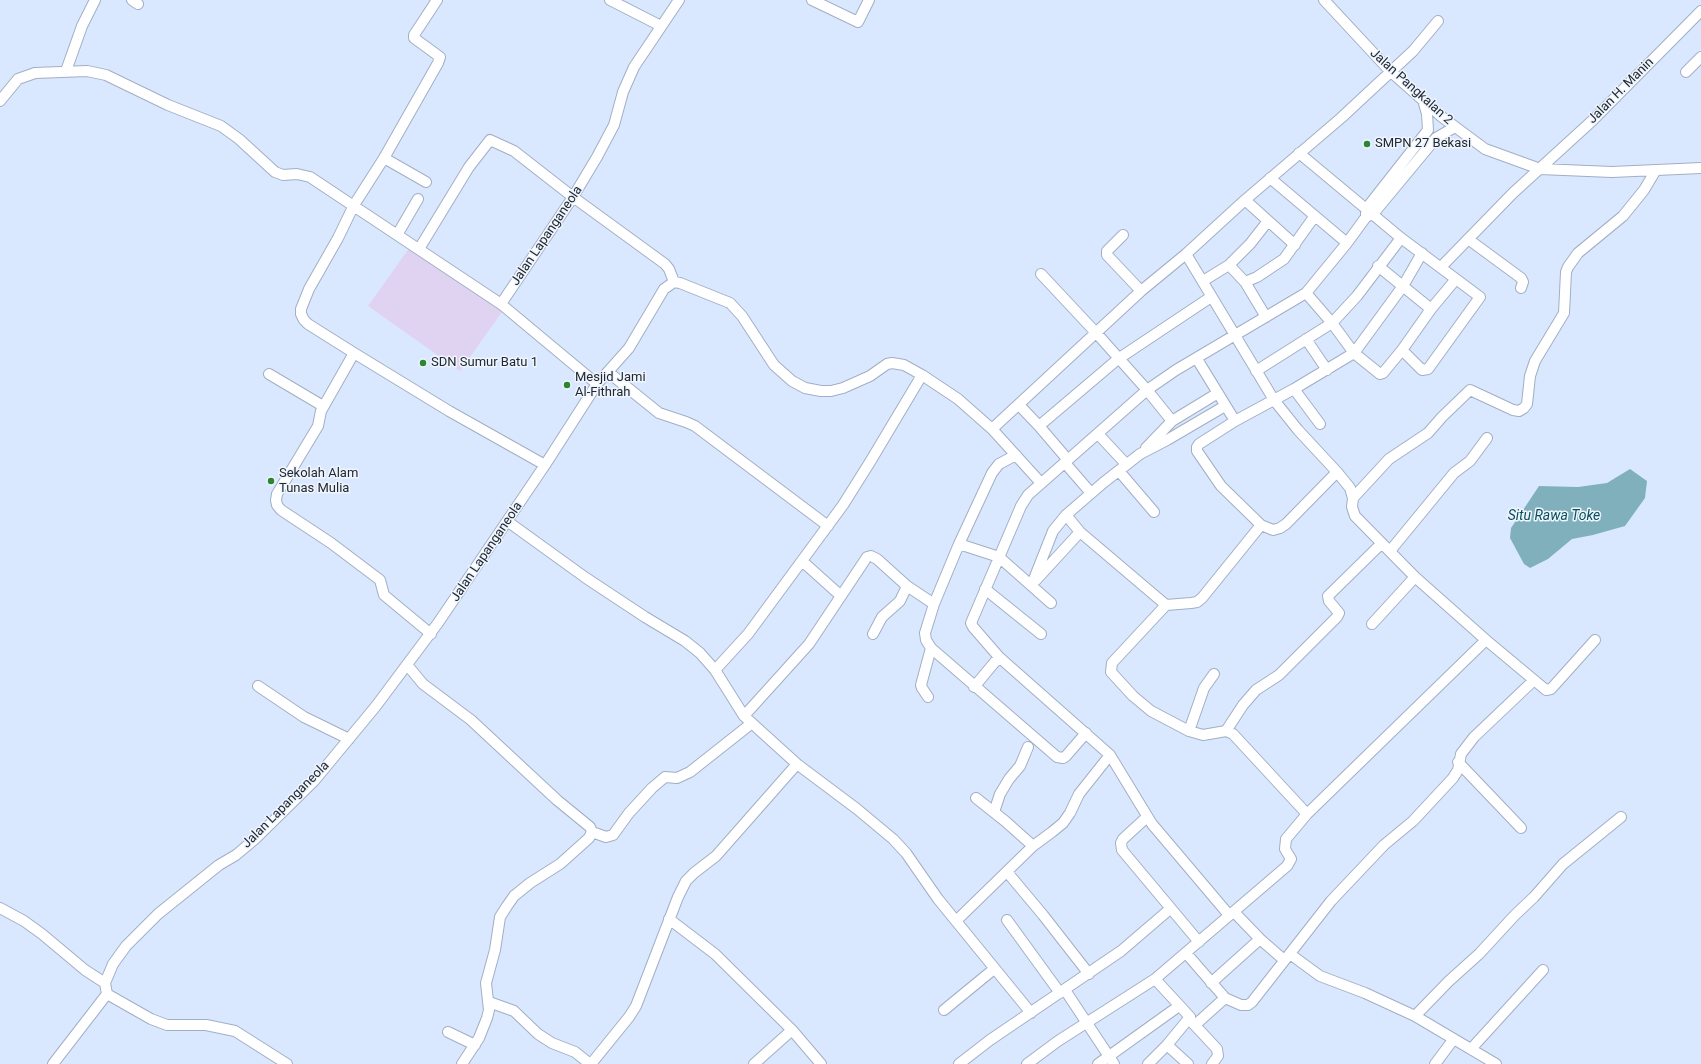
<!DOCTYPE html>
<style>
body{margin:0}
canvas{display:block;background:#dae8ff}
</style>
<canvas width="1701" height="1064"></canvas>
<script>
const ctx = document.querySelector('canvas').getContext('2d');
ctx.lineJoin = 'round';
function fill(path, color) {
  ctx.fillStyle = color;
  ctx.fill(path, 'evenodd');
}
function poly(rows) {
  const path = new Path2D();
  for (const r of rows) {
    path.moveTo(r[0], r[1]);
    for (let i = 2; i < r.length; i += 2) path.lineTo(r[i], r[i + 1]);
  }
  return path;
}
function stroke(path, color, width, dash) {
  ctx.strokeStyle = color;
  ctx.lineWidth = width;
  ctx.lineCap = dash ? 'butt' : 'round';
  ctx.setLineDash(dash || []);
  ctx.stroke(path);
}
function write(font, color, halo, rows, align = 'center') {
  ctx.font = font + ' Roboto,sans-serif';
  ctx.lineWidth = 3;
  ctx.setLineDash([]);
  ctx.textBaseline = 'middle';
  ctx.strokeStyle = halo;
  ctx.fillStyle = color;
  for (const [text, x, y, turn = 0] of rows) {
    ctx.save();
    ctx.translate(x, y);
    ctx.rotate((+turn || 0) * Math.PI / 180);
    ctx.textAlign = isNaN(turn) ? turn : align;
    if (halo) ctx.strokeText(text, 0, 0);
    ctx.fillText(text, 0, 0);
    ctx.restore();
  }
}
fill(poly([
 [410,247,502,312,460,371,368,306]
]), '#e0d3f1');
fill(poly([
 [1630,469,1647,481,1645,498,1625,526,1593,535,1572,539,1548,559,1530,568,1524,564,1510,538,1511,528,1539,486,1578,487,1607,483]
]), '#80b0bb');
const minor = poly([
 [132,0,138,4],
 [437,0,414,35,414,38,440,57,438,63,384,158,354,205,338,238,309,289,301,309,301,314,304,320,308,324,354,353,449,411,545,465],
 [610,0,661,26],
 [812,0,858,22,869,0],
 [1324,0,1390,71,1442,117,1485,149,1540,169,1612,172,1701,168],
 [66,71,82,26,95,0],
 [1686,72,1701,57],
 [1423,100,1427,114,1428,130,1366,209,1366,217,1373,214,1436,138,1455,127],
 [0,101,18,79,35,73,87,71,106,75,168,105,221,126,239,139,275,172,283,175,297,174,310,177,501,304],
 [1299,153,1401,238,1480,297,1428,369,1422,370,1402,350],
 [384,158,426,182],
 [1270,178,1347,243],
 [1245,200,1295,245],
 [397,235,418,199],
 [1123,235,1107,251,1107,255,1141,291],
 [1468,239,1521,278,1523,282,1521,288],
 [419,249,469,167,490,140,514,151,573,197,665,264,669,269,674,282],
 [1186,254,1274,400,1298,430,1337,472,1350,488,1353,498,1352,507,1355,516,1415,577,1486,640,1546,690,1551,689,1595,640],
 [1229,265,1245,282,1266,317],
 [1378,266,1431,309],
 [1441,267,1513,193,1593,120,1701,11],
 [1041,274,1099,336,1147,390,1172,421],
 [1203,281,1229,265,1250,244,1268,221],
 [1245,282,1257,277,1284,259,1314,217],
 [1306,293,1332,323,1354,353,1380,374,1383,373,1402,350,1431,309,1456,279],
 [1306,339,1327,370],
 [354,353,321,411,318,426,277,494,276,500,277,505,281,510,331,543,380,580,384,595,431,634],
 [1197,359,1235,421],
 [1256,371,1332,323,1357,296,1401,238],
 [608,372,659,413,686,422,695,426,828,526],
 [269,374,323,406],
 [597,384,629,348,664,289,674,282,680,283,730,303,742,316,774,365,792,381,805,388,821,391,831,391,843,388,870,376,887,364,892,363,904,365,922,375,958,399,992,429,1041,483],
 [1294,389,1320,424],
 [1019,405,1039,426,1118,359,1211,297],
 [1039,426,1068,460],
 [992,429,1141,291,1186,254,1245,200,1341,118,1413,51,1438,21],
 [1098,434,1126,464],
 [1146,448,1172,421,1218,393],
 [1065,463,1091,493],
 [1119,471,1154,512],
 [1337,472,1286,524,1280,528,1273,530,1261,525,1221,486,1197,451,1197,447,1199,444,1235,421,1294,389,1354,353,1403,286,1422,253],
 [1353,498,1389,459,1428,433,1442,417,1470,390,1513,410,1519,411,1524,408,1527,404,1530,376,1535,361,1564,313,1566,272,1568,267,1578,253,1623,216,1644,190,1656,170],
 [1066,515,1080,532,1166,605,1112,663,1111,672,1133,696,1151,711,1189,731,1203,735,1226,731,1233,734,1307,814],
 [507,521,586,578,645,617,685,641,700,653,715,670,744,716,797,764,857,809,893,839,906,853,938,899,1031,1013],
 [959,544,999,557,1051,603],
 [1390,551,1454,473,1470,461,1487,438],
 [802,561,841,596],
 [1036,580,1080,532],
 [1032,584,1053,531,1066,515,1103,483,1140,454,1167,440,1225,406],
 [985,589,1041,634],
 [1166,605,1191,603,1197,602,1202,598,1261,525],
 [1372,624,1415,577],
 [873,634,882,617,900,601,907,586],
 [931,648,1057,757,1063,758,1066,756,1086,733],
 [408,666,423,684,471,720,557,800,590,827,592,832,589,838,560,864,530,883,514,896,507,906,500,917,495,950,486,983,489,1010,487,1018,479,1038,462,1064],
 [715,670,748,634,843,505,870,462,922,375],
 [258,686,304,717,349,739],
 [974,687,999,657],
 [928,697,922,688,921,685,931,648,926,640,925,633,934,604,959,544,992,473,999,464,1016,455],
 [744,716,809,644,867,557,871,556,877,559,907,586,934,604],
 [1189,731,1204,688,1214,674],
 [1226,731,1243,705,1256,690,1279,675,1337,617,1339,613,1329,601,1328,596,1381,544],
 [1458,762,1521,828],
 [976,798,1005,821,1033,846],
 [994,812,1000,794,1009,779,1020,766,1028,747],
 [1147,817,1123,839,1121,843,1122,850,1199,942],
 [592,832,606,837,613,835,629,813,652,788,665,777,677,778,690,772,752,723],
 [1007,872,1043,915,1089,974],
 [0,908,24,921,42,934,85,970,105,983],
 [1234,912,1260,939,1284,960],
 [1229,915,1152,824,1110,755,999,657,973,627,971,623,1021,506,1028,495,1147,390,1176,370,1306,293,1347,243,1366,217],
 [669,919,715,954,792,1030,821,1064],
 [1007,920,1060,993],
 [956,921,1033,846,1052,832,1063,823,1070,813,1079,794,1110,755],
 [1186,953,1225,998,1241,1005,1248,1005,1252,1002,1331,901,1384,845,1413,821,1453,778,1458,770,1461,754,1474,737,1534,680],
 [1290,954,1320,976,1365,993,1415,1016,1496,1064],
 [1211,983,1260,939],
 [1065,990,1114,1064],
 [107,994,151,1019,167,1025,206,1025,235,1031,287,1064],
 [489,1002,514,1011,538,1034,552,1043,575,1052,590,1064],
 [944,1010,994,969],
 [1415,1016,1449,981,1479,954,1515,915,1534,897,1563,864,1621,817],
 [1189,1019,1217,1049,1218,1056,1212,1064],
 [1195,1025,1225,998],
 [448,1032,475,1045],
 [1167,1045,1188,1064],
 [1471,1049,1543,970],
 [53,1064,107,994,105,983,113,964,126,946,158,914,219,865,236,855,255,839,314,781,376,706,438,623,545,465,597,384,501,304,573,197,597,157,614,125,623,92,634,67,679,0],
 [591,1064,629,1017,636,1006,678,897,686,881,694,873,716,856,797,764],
 [754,1064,792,1030],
 [959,1064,990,1040,1121,951,1170,909],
 [1027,1064,1058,1041,1155,979,1287,866,1291,859,1285,849,1286,839,1307,814,1486,640],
 [1098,1064,1179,1006],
 [1148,1064,1167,1045,1190,1017,1155,979],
 [1435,1064,1453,1040]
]);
stroke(minor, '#a1afc5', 12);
stroke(minor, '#fff', 10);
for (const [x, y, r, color] of [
 [1367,144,4,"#2d8534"],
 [423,363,4,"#2d8534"],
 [567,385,4,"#2d8534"],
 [271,481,4,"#2d8534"]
]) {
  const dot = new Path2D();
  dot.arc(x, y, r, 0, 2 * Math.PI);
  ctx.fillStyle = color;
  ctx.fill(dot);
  stroke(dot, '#eff5fe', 1.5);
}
write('13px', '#222830', '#eff5fe', [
 ["Jalan Pangkalan 2",1411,87,42],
 ["Jalan H. Manin",1621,91,-45],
 ["Jalan Lapanganeola",547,236,-56],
 ["Jalan Lapanganeola",487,552,-56],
 ["Jalan Lapanganeola",286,805,-45]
]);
write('13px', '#222830', '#eff5fe', [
 ["SMPN 27 Bekasi",1375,144],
 ["SDN Sumur Batu 1",431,363],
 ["Mesjid Jami",575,378],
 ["Al-Fithrah",575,393],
 ["Sekolah Alam",279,474],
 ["Tunas Mulia",279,489]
], 'left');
write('italic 14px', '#074f5c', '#eff5fe', [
 ["Situ Rawa Toke",1554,516]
]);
</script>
